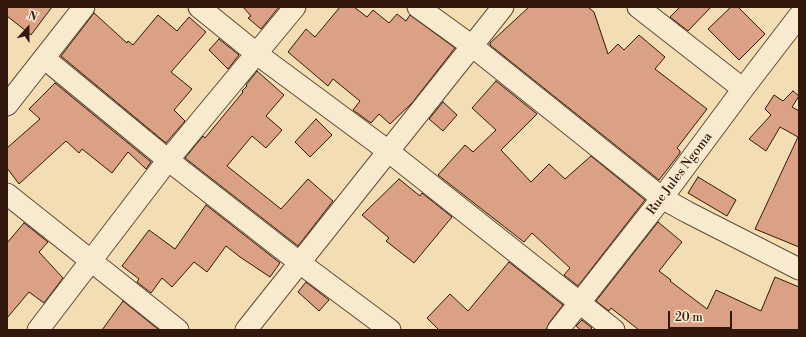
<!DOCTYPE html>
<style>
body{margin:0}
#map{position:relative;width:806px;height:337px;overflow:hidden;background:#f3deb4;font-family:"Libre Bodoni",serif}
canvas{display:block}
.frame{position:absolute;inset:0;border:8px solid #32170c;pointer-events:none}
.north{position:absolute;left:8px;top:8px;width:40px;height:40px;-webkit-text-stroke:3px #f7eace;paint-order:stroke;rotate:21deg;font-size:11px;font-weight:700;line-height:16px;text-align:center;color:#32170c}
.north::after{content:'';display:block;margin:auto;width:14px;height:18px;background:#32170c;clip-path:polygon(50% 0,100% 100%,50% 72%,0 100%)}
.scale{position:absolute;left:668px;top:311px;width:64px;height:18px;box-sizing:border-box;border:2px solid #32170c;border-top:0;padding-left:5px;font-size:12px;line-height:14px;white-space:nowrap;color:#32170c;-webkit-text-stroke:3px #f7eace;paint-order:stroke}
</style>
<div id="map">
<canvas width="806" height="337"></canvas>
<div class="frame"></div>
<div class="north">N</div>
<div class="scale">20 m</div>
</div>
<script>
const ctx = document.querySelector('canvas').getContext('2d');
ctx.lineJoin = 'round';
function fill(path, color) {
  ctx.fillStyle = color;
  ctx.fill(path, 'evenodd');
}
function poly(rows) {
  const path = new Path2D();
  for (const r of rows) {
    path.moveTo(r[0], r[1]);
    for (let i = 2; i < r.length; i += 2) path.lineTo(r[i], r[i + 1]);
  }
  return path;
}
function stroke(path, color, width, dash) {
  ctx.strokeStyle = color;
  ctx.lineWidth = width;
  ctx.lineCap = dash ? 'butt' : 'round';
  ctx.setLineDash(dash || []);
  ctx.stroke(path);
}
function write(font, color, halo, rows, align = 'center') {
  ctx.font = font + ' "Libre Bodoni",serif';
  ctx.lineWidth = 3;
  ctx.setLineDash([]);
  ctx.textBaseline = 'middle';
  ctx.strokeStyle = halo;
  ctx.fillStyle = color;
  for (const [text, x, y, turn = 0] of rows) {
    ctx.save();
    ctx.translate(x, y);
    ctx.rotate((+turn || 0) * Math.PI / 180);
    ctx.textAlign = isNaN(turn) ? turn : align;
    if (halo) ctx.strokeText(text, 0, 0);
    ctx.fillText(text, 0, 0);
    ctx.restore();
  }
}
const building = poly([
 [7,7,52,7,31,35,7,16,7,7],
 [243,7,279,7,261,29,248,18,251,16,243,7],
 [340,7,354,7,367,17,373,10,389,23,397,14,406,21,410,15,455,48,412,103,390,124,379,114,371,123,353,110,360,101,333,79,328,86,288,52,306,29,315,37,340,7],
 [529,7,588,7,594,12,608,54,618,44,624,50,639,35,665,57,655,69,707,109,677,148,680,151,680,153,659,180,490,45,490,43,529,7],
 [680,7,711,7,688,31,670,17,680,7],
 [731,7,738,7,765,34,739,60,708,29,731,7],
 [94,13,127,43,128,41,133,45,158,15,177,31,189,17,206,32,171,72,192,89,174,110,185,121,166,143,61,56,94,13],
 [219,39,239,55,228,69,209,50,219,39],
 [257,71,284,95,266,116,282,130,266,148,252,136,227,166,281,209,308,179,333,201,298,246,185,158,203,136,205,138,243,92,242,91,247,86,246,85,257,71],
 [496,81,537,114,501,150,531,182,549,164,565,179,591,156,645,200,578,286,564,275,570,268,532,233,524,242,438,175,465,145,473,152,496,130,472,108,496,81],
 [55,83,151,162,146,169,128,152,112,173,82,149,79,153,66,141,19,184,7,168,7,148,40,119,29,109,55,83],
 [793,91,799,96,792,107,799,111,799,247,755,229,798,137,780,127,766,151,749,139,771,115,765,109,774,95,783,101,793,91],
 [443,102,457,115,443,131,429,119,443,102],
 [316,119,332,135,310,157,295,142,316,119],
 [698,177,736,200,727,216,688,193,698,177],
 [399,179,420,196,422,193,452,217,414,263,386,241,389,238,362,215,399,179],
 [206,205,280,263,270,277,240,257,226,246,207,272,194,262,172,287,162,278,151,293,137,282,139,279,122,266,149,230,175,249,206,205],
 [658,222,682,242,659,271,671,280,670,281,707,309,716,290,761,311,775,277,799,287,799,330,639,330,611,308,609,311,596,301,658,222],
 [24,223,48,242,39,252,63,278,44,303,29,292,7,318,7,243,24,223],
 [509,262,563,305,549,323,546,330,439,330,427,318,450,294,468,311,509,262],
 [306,282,329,300,319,311,298,292,306,282],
 [123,301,159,330,102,330,123,301],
 [582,320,592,328,590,330,581,330,576,326,582,320]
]);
fill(building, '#daa184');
stroke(building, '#32170c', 1);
const minor = poly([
 [199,7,257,54,388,151,614,330],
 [418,7,472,46,662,198,687,212,799,269],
 [638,7,743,89],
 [44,58,168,160,300,263,390,330],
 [7,105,84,7],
 [7,194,178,330],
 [38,330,168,160,295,7],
 [246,330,503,7],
 [558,330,662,198,743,89,799,16]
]);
stroke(minor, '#624936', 23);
stroke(minor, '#f7eace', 21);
write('13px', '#32170c', '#f7eace', [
 ["Rue Jules Ngoma",680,174,-53]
]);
</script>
